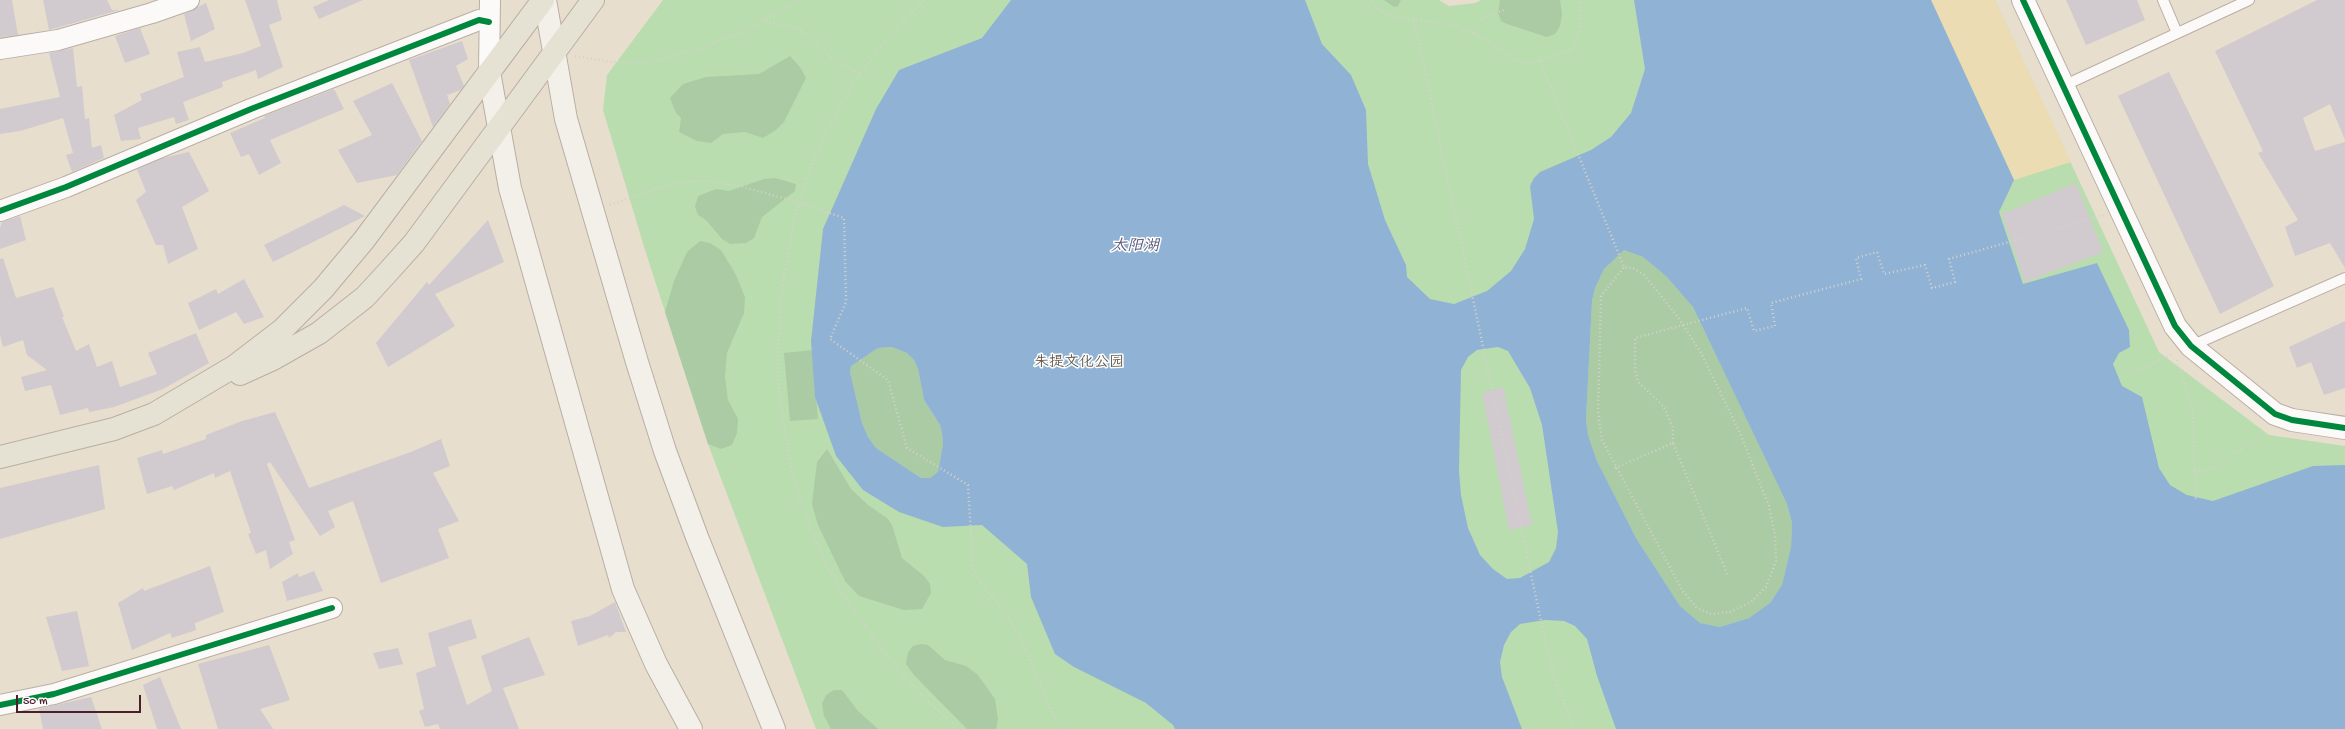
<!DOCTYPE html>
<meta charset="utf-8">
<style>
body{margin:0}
#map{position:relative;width:2345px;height:729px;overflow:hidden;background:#e8dece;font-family:"Gochi Hand",sans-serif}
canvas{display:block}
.scale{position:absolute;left:16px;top:695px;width:125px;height:18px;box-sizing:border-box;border:2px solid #4a1f2b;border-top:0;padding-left:5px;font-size:12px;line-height:14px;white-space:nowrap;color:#4a1f2b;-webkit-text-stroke:3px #fff;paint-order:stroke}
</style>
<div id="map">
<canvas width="2345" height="729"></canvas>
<div class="scale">50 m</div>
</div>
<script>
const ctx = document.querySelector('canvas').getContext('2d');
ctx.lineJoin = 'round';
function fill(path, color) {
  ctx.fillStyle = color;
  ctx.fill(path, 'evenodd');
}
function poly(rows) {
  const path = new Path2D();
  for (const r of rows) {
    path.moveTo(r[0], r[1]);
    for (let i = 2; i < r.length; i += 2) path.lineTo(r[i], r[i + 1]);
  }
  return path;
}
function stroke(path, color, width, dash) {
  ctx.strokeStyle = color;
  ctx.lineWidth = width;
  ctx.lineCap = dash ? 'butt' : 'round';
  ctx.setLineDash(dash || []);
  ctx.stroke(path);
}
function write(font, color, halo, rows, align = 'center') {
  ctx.font = font + ' "Gochi Hand","LXGW WenKai TC",sans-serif';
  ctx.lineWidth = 3;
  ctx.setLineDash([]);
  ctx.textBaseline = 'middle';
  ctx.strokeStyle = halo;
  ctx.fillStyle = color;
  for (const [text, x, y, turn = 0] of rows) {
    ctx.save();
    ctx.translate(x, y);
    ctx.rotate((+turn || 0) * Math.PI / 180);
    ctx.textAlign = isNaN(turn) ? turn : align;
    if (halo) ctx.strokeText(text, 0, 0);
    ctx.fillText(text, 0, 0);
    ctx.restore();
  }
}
fill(poly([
 [663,0,1439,0,1449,6,1475,3,1481,0,1995,0,2159,352,2269,435,2345,446,2345,729,816,729,708,444,645,250,603,110,607,75]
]), '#baddb0');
fill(poly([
 [1384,0,1401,0,1398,6,1394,7],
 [1500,0,1560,0,1562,14,1560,26,1555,34,1547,37,1507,24,1501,21,1498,13],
 [790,56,800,67,806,78,784,122,776,130,763,138,745,132,723,134,711,143,697,141,679,132,681,118,676,113,670,98,683,84,706,77,759,74],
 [775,178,796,184,795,191,762,217,754,238,746,243,730,244,722,239,706,220,698,215,695,207,698,196,716,189,729,191,764,179],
 [700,241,710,243,721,250,736,275,745,297,744,313,727,353,725,377,728,400,738,419,737,433,732,445,721,449,708,444,665,312,674,281,687,252],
 [1624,250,1643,257,1666,276,1693,307,1787,504,1792,523,1791,547,1782,585,1770,603,1749,618,1720,627,1700,623,1680,606,1636,538,1597,461,1588,435,1586,420,1592,301,1595,288,1604,269],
 [892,347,907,353,914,360,918,369,924,400,940,425,942,433,943,444,938,472,930,478,921,478,876,448,868,437,862,423,850,372,851,366,878,348],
 [812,350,818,419,790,421,784,353],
 [827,449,851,489,868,505,887,518,892,525,902,558,924,576,930,584,931,593,922,609,904,610,859,596,845,581,818,525,812,504,817,462],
 [921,644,928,645,945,660,966,666,977,674,995,699,998,719,996,729,967,729,914,675,906,664,908,652,913,646],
 [834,690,842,690,858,711,878,729,831,729,824,716,822,704,826,695]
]), '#aacba3');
fill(poly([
 [1931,0,1995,0,2071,162,2014,180]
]), '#ebdcb4');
fill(poly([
 [1011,0,1305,0,1322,44,1351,75,1366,110,1368,164,1385,220,1406,265,1407,277,1430,299,1454,304,1487,291,1511,271,1525,249,1534,219,1530,186,1534,178,1540,172,1591,150,1611,137,1631,113,1645,69,1634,0,1931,0,2014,180,1999,212,2023,284,2097,263,2129,330,2130,347,2119,353,2113,364,2122,386,2142,397,2159,468,2170,485,2187,495,2213,501,2313,466,2345,465,2345,729,1616,729,1597,676,1587,639,1575,626,1564,621,1545,620,1520,624,1511,632,1504,645,1500,662,1502,677,1522,729,1175,729,1173,725,1146,703,1074,667,1055,654,1031,597,1027,564,982,525,943,527,899,512,863,490,836,456,815,397,811,341,823,229,876,109,899,70,982,38],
 [1624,250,1643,257,1666,276,1693,307,1787,504,1792,523,1791,547,1782,585,1770,603,1749,618,1720,627,1700,623,1680,606,1636,538,1597,461,1588,435,1586,420,1592,301,1595,288,1604,269],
 [892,347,907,353,914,360,918,369,924,400,940,425,942,433,943,444,938,472,930,478,921,478,876,448,868,437,862,423,850,372,851,366,878,348],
 [1498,347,1508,351,1530,388,1542,425,1558,532,1556,548,1549,562,1520,578,1507,579,1493,569,1480,555,1468,528,1461,495,1459,471,1461,370,1468,357,1477,350]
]), '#90b3d5');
fill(poly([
 [0,0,12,0,18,35,0,37],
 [43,0,107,0,112,10,119,10,49,30],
 [245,0,277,0,282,20,269,25,283,67,258,79,256,70,222,82,223,87,183,102,189,120,176,124,174,117,138,128,141,139,121,141,114,115,142,100,140,94,184,77,177,52,200,47,205,62,243,53,261,46],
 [329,0,363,0,319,19,313,7],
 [2066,0,2137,0,2145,20,2086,45],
 [2317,0,2345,0,2345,140,2330,104,2303,118,2315,151,2345,142,2345,268,2330,243,2295,256,2285,227,2298,220,2258,153,2263,151,2215,51],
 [206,3,215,29,191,41,184,14],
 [140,28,150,54,125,63,115,36],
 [462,41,468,59,456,66,464,86,461,90,447,95,450,104,433,127,409,60],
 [73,48,77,87,82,86,85,119,89,118,92,148,101,145,104,158,72,172,66,155,73,153,63,118,20,131,0,134,0,109,60,97,49,53],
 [2169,72,2274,286,2220,314,2118,96],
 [392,83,422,141,397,175,357,183,338,150,372,135,353,101],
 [334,89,344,109,270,140,281,163,259,175,249,154,241,157,230,133,265,118,264,116],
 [189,152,209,191,182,207,198,249,168,264,163,245,156,245,136,200,146,192,137,169,163,158],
 [2076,183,2103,252,2025,282,2002,214],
 [344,205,365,216,273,262,264,245],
 [20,216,26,240,0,249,0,228,2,222],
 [488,220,504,262,435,294,455,326,388,367,376,343,427,282,429,285],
 [3,258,16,298,53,287,64,317,62,317,76,351,89,344,97,367,112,361,120,387,157,374,148,353,196,333,209,363,163,389,114,407,89,412,88,408,60,415,51,385,25,391,21,377,47,370,27,355,23,340,3,347,0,335,0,259],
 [244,279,264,317,244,324,236,312,199,330,188,303,216,289,218,294],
 [2345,321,2345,388,2324,395,2311,362,2297,368,2289,347],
 [1503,387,1532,525,1509,530,1482,393],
 [275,412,309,488,411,452,441,439,450,466,433,473,459,521,438,529,449,558,381,583,353,501,328,511,335,527,320,536,270,462,267,464,295,540,289,542,293,554,270,569,266,550,256,554,248,534,251,533,230,471,215,478,214,473,174,490,172,486,147,494,137,458,162,450,163,454,206,439,206,435,242,421],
 [99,465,105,509,0,539,0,488],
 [210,566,224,612,195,623,196,630,172,638,170,633,132,650,118,603,143,588,144,591],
 [314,571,323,591,287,601,282,582,298,573,299,577],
 [615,602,626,632,616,632,609,638,608,635,578,646,571,621,590,616],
 [77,611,89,666,62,671,46,617],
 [471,619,477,638,448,647,467,705,492,691,481,656,529,637,545,675,503,688,519,729,440,729,438,724,425,727,419,711,424,709,416,673,436,666,428,633],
 [269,645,290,700,260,709,273,729,218,729,198,664],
 [398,648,403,664,379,669,373,653],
 [160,677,181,729,157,729,143,685],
 [91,697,102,729,43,729,39,709]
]), '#d1cace');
const service = poly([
 [2163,0,2177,33],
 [2063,86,2249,0],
 [2191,346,2345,278]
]);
const minor = poly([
 [0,49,58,40,152,13,189,0],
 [489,72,490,0],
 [0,211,66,187,251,109,479,20,489,22],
 [0,705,54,694,332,608]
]);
const tertiary = poly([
 [2023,0,2175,326,2191,346,2275,414,2292,420,2345,428]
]);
const secondary = poly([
 [545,0,566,119,637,362,665,451,697,537,774,729],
 [489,72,510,188,623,589,656,664,691,729]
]);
const trunk = poly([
 [240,374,273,359,319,333,365,297,388,272,414,243,593,0],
 [0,457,114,429,154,414,235,366,282,330,323,289,364,240,543,0]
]);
stroke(service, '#b9aea5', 12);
stroke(minor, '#b9aea5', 22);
stroke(tertiary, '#b9aea5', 24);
stroke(secondary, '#b9aea5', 24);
stroke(trunk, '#b9aea5', 24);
stroke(poly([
 [924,0,884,42,849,90,821,142,810,169,793,226,782,286,778,348,778,379,781,410,792,473,801,503,825,563,842,592,881,649,917,691,958,729],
 [1371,0,1373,4,1386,14,1407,19,1454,25,1465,29,1497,47,1510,57,1530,64,1573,49,1579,36,1580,0],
 [1414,20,1549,659,1573,729],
 [766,21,795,28,806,34,834,60,860,74],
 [1472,33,1477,23,1484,17,1504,10],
 [575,56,612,62,645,63,695,50,740,33,801,0],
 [1540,61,1624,267,1633,268,1644,275,1678,317,1701,353,1740,433,1769,506,1775,535,1776,561,1766,587,1751,602,1730,612,1711,614,1697,608,1682,590,1602,440,1598,411,1601,296,1624,267],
 [610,205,658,188,684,182,705,181,736,185,800,203,844,218,846,302,830,339,888,380,907,448,968,485,973,569,982,585,1005,611,1022,641,1054,717,1063,729],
 [2177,360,2188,393,2193,416,2196,501],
 [2134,372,2173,354],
 [1673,443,1673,428,1664,407,1638,382,1635,370,1635,338,1747,308,1754,331,1775,326,1771,303,1861,279,1856,258,1877,252,1884,274,1925,265,1932,288,1955,282,1949,259,2104,215],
 [1615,468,1673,443,1728,576],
 [2195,472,2213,468,2267,431]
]), '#d6d1ce', 2.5, [1, 3]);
stroke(service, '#fcfaf8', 10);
stroke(minor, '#fcfaf8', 20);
stroke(tertiary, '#fcfaf8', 22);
stroke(secondary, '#f2f0e8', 22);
stroke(trunk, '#e5e1d3', 22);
stroke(poly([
 [2023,0,2175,326,2191,346,2275,414,2292,420,2345,428],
 [0,211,66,187,251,109,479,20,489,22],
 [0,705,54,694,332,608]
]), '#00873e', 6);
write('15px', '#60584b', '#fff', [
 ["朱提文化公园",1079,364]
]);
write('italic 16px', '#595979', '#fff', [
 ["太阳湖",1135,248]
]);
</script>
